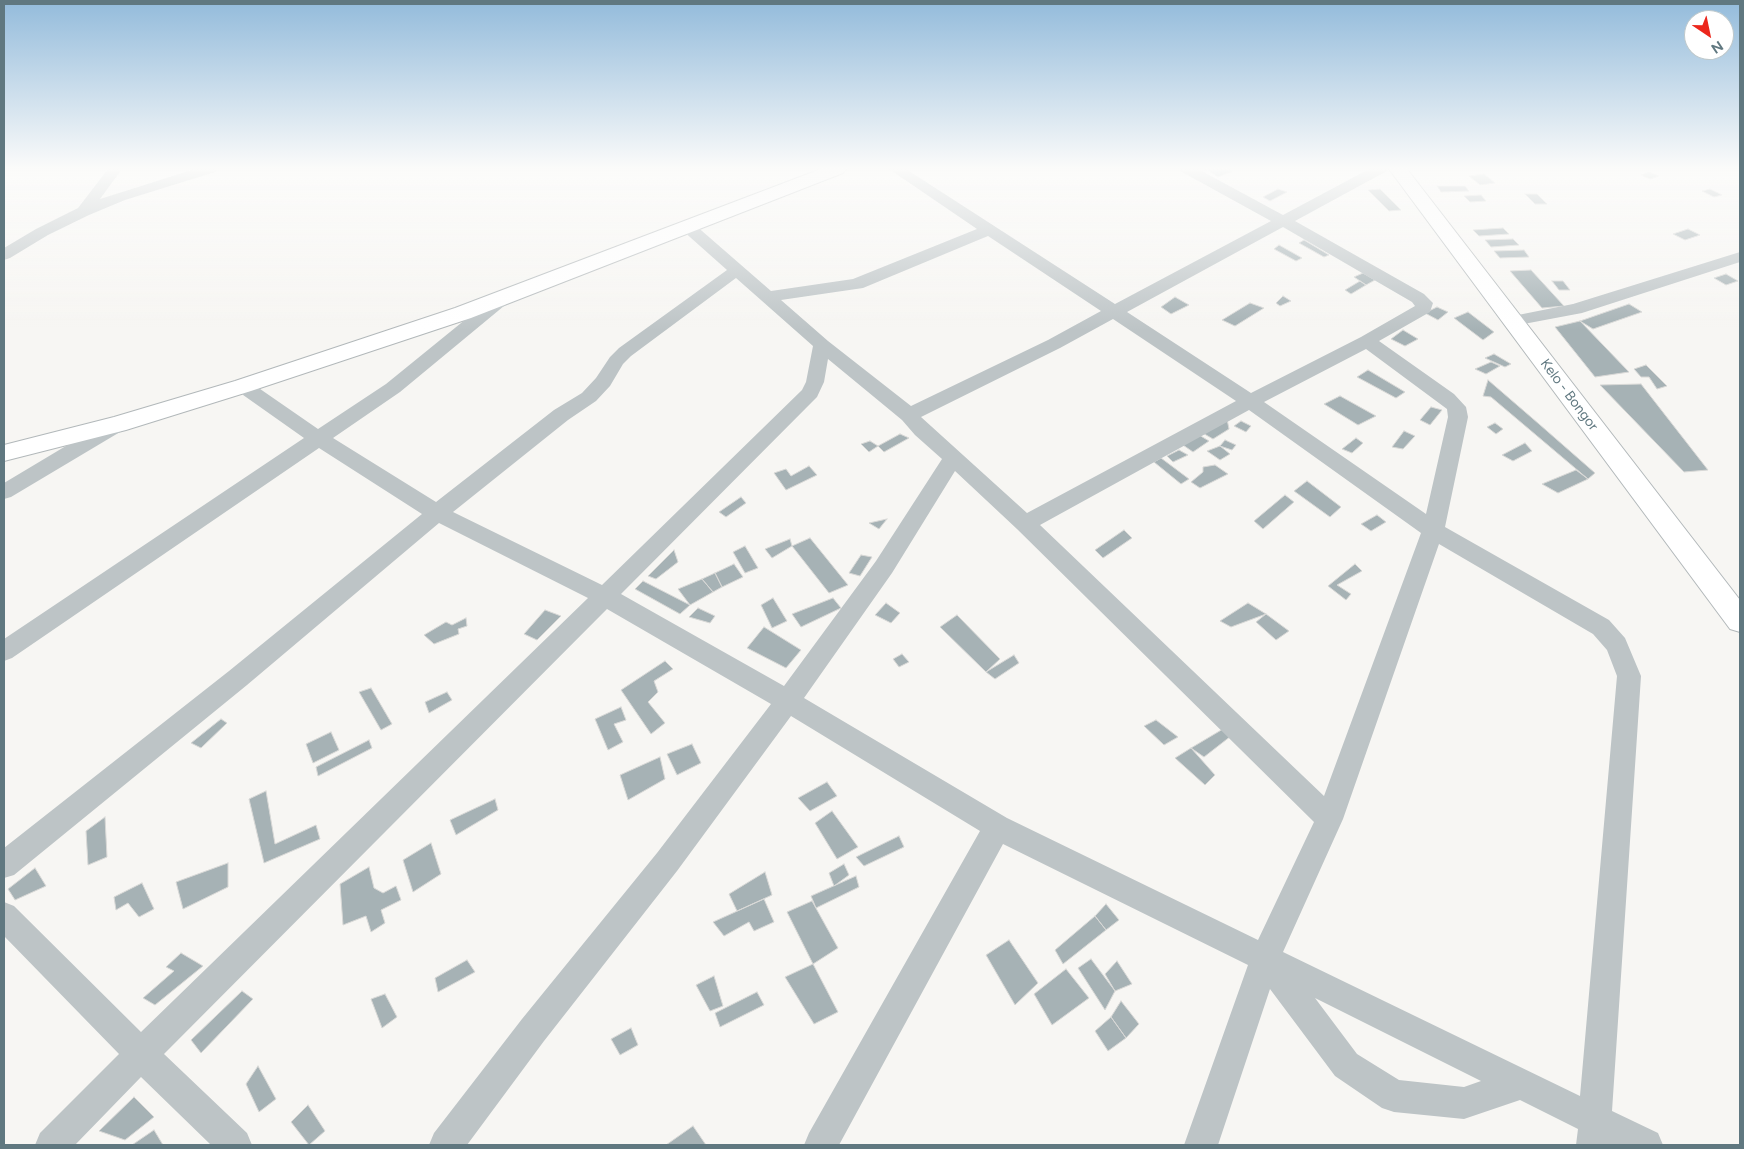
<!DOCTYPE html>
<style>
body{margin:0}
#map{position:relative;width:1744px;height:1149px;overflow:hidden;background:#f7f6f3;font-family:Figtree,sans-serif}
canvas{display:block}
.frame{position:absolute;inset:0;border:5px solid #607880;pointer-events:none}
.north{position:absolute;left:1684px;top:10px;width:50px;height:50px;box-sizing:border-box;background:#fff;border:1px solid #bfc9cc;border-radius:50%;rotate:146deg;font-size:14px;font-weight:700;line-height:20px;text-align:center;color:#607880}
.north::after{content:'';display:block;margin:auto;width:18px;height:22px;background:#ec271d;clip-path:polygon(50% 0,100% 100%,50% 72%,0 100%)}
</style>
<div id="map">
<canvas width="1744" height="1149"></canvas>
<div class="frame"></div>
<div class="north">N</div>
</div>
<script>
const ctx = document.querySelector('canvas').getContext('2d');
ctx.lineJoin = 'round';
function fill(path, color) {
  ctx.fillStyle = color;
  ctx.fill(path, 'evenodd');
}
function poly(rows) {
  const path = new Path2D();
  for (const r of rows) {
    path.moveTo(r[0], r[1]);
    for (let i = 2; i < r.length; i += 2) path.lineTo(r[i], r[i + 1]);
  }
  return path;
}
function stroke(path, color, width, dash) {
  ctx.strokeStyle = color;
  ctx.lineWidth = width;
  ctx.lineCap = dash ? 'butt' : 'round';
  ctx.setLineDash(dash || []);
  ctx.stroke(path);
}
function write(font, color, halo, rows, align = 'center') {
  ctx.font = font + ' Figtree,sans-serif';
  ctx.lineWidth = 5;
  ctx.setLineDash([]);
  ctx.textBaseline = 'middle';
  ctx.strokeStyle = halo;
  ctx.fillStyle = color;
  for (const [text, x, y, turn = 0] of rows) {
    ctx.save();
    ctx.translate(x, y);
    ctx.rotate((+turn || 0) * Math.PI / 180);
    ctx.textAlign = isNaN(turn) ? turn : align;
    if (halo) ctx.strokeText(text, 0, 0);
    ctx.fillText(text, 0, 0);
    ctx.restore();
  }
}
const building = poly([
 [1206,169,1230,169,1233,171,1218,177,1206,169],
 [1649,172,1659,176,1650,179,1641,175,1649,172],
 [1484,174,1495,183,1480,185,1469,176,1484,174],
 [1437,186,1465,186,1469,191,1441,192,1437,186],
 [1278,189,1287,192,1270,201,1263,197,1278,189],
 [1380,189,1401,210,1389,211,1368,190,1380,189],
 [1710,189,1722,195,1714,197,1702,191,1710,189],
 [1525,194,1537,194,1547,204,1535,204,1525,194],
 [1481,195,1486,201,1470,202,1464,196,1481,195],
 [1503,228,1509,234,1479,236,1473,230,1503,228],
 [1688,229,1700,235,1685,240,1673,234,1688,229],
 [1513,239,1519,245,1491,247,1485,240,1513,239],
 [1304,240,1329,255,1324,257,1299,243,1304,240],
 [1279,245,1302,258,1296,261,1274,249,1279,245],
 [1524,250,1529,257,1500,258,1494,251,1524,250],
 [1531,270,1564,306,1542,308,1510,271,1531,270],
 [1363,273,1375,280,1366,285,1354,277,1363,273],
 [1726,274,1738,281,1726,285,1714,278,1726,274],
 [1360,281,1366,285,1351,294,1345,290,1360,281],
 [1552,281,1563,281,1570,290,1559,290,1552,281],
 [1283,296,1291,301,1280,306,1276,303,1283,296],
 [1175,297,1189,305,1171,314,1161,307,1175,297],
 [1250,303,1264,308,1235,326,1222,320,1250,303],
 [1629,304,1642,312,1593,329,1580,321,1629,304],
 [1437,307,1448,312,1438,320,1425,313,1437,307],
 [1468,312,1494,332,1483,340,1454,318,1468,312],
 [1580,321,1629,372,1595,377,1555,327,1580,321],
 [1403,330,1418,339,1405,346,1391,339,1403,330],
 [1494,354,1511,364,1505,367,1485,358,1494,354],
 [1491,362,1500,366,1486,374,1475,369,1491,362],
 [1646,365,1667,386,1657,389,1649,377,1641,377,1634,369,1646,365],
 [1368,370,1405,392,1396,398,1357,377,1368,370],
 [1488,380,1539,424,1595,473,1588,479,1491,397,1483,396,1488,380],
 [1641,384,1708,470,1684,472,1600,385,1641,384],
 [1340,396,1376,416,1358,425,1324,404,1340,396],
 [1431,407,1442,410,1430,425,1420,420,1431,407],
 [1227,419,1229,429,1213,439,1201,432,1227,419],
 [1241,421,1251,426,1246,432,1234,426,1241,421],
 [1495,423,1503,429,1496,434,1487,427,1495,423],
 [1404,431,1415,436,1403,449,1392,447,1404,431],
 [900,434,909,438,884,452,878,446,900,434],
 [1199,435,1209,441,1193,452,1183,445,1199,435],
 [1356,438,1363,443,1352,453,1342,449,1356,438],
 [1225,440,1236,445,1232,450,1220,446,1225,440],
 [870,441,878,446,869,452,861,444,870,441],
 [1525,443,1532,451,1513,461,1502,455,1525,443],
 [1220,446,1230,454,1220,460,1207,451,1220,446],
 [1179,450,1188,455,1173,462,1167,456,1179,450],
 [1161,458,1189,479,1181,484,1154,462,1161,458],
 [1215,465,1228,474,1200,488,1191,482,1203,472,1203,467,1215,465],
 [809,466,817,475,786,490,774,473,786,469,791,476,809,466],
 [1576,470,1588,479,1558,493,1542,484,1576,470],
 [1307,481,1341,507,1330,517,1294,491,1307,481],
 [1285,495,1294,502,1263,529,1254,521,1285,495],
 [741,497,746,503,726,517,719,512,741,497],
 [1377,515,1386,522,1371,531,1361,524,1377,515],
 [887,519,879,529,869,523,887,519],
 [1124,530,1132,538,1103,558,1095,550,1124,530],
 [810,538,848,585,829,593,792,546,810,538],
 [790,539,792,546,772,558,765,549,790,539],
 [745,546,758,568,745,573,733,552,745,546],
 [674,550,678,562,656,579,648,576,674,550],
 [861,555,872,557,860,576,849,573,861,555],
 [734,564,743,577,722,587,715,573,734,564],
 [1355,564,1362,571,1337,585,1351,594,1346,600,1328,586,1355,564],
 [715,573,722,587,713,592,702,579,715,573],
 [702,579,713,592,690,605,678,589,702,579],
 [643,581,690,605,680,614,635,589,643,581],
 [773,598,787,621,772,628,761,605,773,598],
 [833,598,841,608,801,627,792,614,833,598],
 [886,603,900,613,891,623,875,615,886,603],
 [1248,603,1266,614,1231,627,1220,621,1248,603],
 [698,608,715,616,710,623,689,617,698,608],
 [545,610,561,616,537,640,524,634,545,610],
 [1266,614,1289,631,1276,640,1256,622,1266,614],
 [957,615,1000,659,986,672,940,627,957,615],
 [466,618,467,626,458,629,459,634,434,644,424,635,446,622,452,625,466,618],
 [764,627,801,650,786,668,747,648,764,627],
 [902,654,909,662,899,667,893,659,902,654],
 [1014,655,1019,663,995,679,986,672,1014,655],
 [665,661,673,669,654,681,658,692,648,702,665,723,651,734,621,690,665,661],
 [371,688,392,724,381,730,359,692,371,688],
 [447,692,452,700,429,713,425,702,447,692],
 [621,707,626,720,614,724,623,742,608,750,595,719,621,707],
 [221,719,227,723,201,748,191,743,221,719],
 [1156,720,1178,737,1164,745,1144,726,1156,720],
 [1223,729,1231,736,1204,757,1191,748,1223,729],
 [331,732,339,750,313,763,306,744,331,732],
 [369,740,372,748,318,776,316,767,369,740],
 [692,744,701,763,677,775,667,754,692,744],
 [1191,748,1215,775,1205,785,1175,758,1191,748],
 [660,757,665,779,628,800,620,775,660,757],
 [827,782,837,796,810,811,798,798,827,782],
 [266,791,275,844,316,825,320,839,264,863,249,799,266,791],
 [495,799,498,810,456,835,450,820,495,799],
 [832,811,858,847,837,859,815,823,832,811],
 [105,817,107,857,88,865,86,831,105,817],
 [899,836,904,847,864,866,856,857,899,836],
 [431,843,441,874,413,892,403,860,431,843],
 [228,863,228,887,183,909,176,882,228,863],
 [844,864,849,875,834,886,829,873,844,864],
 [369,867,374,888,383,893,396,886,401,900,381,910,385,923,371,932,366,916,343,925,340,884,369,867],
 [35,868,46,886,15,900,8,889,35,868],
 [765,872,772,895,737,911,729,894,765,872],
 [856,876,859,887,816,908,811,896,856,876],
 [142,883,154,909,139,917,128,903,116,910,114,897,142,883],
 [764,899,774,922,754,931,749,922,724,936,713,922,764,899],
 [812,901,838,948,813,964,787,912,812,901],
 [1106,904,1119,920,1106,930,1095,916,1106,904],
 [1095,916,1106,930,1063,964,1055,950,1095,916],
 [1009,940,1038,983,1015,1005,986,955,1009,940],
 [181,953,203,966,155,1005,143,998,174,971,166,967,181,953],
 [1091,959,1115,991,1105,1010,1078,968,1091,959],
 [467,960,475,972,438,992,435,978,467,960],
 [1117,961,1132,984,1115,991,1105,974,1117,961],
 [813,964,838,1012,814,1024,785,977,813,964],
 [1066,969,1089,998,1052,1025,1034,994,1066,969],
 [714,976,723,1006,710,1011,696,985,714,976],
 [242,991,253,999,201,1053,191,1040,242,991],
 [757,992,764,1005,720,1027,715,1013,757,992],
 [385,994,397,1017,382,1028,371,999,385,994],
 [1121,1001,1139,1024,1126,1038,1111,1017,1121,1001],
 [1111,1017,1126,1038,1108,1051,1095,1031,1111,1017],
 [631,1028,638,1045,620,1055,611,1039,631,1028],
 [258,1066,276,1099,259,1112,246,1084,258,1066],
 [134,1097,154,1117,125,1140,99,1131,134,1097],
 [308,1105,325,1131,309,1145,291,1122,308,1105],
 [693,1126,706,1145,666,1145,693,1126],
 [154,1130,163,1145,132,1145,154,1130]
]);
fill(building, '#a6b2b5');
stroke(building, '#d8d8d6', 1);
const highway = poly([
 [821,169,846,169,843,173,471,318,251,391,126,430,4,461,4,445,114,417,235,381,455,308,821,169],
 [1389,169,1407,169,1740,600,1740,632,1730,629,1389,169]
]);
stroke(highway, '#b2b8ba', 2);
fill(poly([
 [108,169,122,169,100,199,195,169,217,169,215,172,125,200,89,215,48,235,10,258,4,260,4,248,36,229,78,208,108,169],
 [889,169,906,169,1115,304,1271,221,1182,172,1180,169,1198,169,1283,215,1369,169,1387,169,1385,172,1295,221,1424,294,1433,303,1430,312,1379,341,1454,394,1466,407,1468,417,1445,527,1609,620,1625,638,1641,676,1612,1111,1658,1133,1663,1145,1576,1145,1578,1129,1520,1100,1464,1119,1394,1112,1382,1108,1335,1076,1270,989,1218,1145,1184,1145,1248,965,1003,844,839,1145,804,1145,809,1133,980,831,791,716,677,871,544,1041,467,1145,429,1145,434,1133,522,1019,657,853,771,704,607,609,164,1054,247,1133,252,1145,211,1145,141,1077,75,1145,35,1145,40,1133,119,1054,4,936,4,902,14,906,141,1032,588,598,439,523,247,685,14,875,4,878,4,848,229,671,422,514,319,448,12,658,4,661,4,639,304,438,236,390,234,386,236,382,243,380,250,382,318,429,386,384,498,293,504,292,510,293,513,297,510,301,400,392,333,438,436,502,554,410,582,393,596,378,610,357,619,348,727,270,682,230,680,227,682,224,694,224,771,291,853,279,977,229,889,169],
 [1283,227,1412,302,1415,306,1361,337,1251,393,1127,312,1283,227],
 [988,236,1101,311,1048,340,911,406,828,341,781,300,863,288,988,236],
 [736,278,813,346,806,382,802,390,602,585,453,512,568,420,596,401,610,386,623,364,631,356,736,278],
 [1113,319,1236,401,1027,513,921,417,1060,348,1113,319],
 [1366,349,1447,409,1448,417,1426,514,1264,402,1366,349],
 [828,359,902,420,915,435,942,459,876,561,784,686,621,594,817,397,824,382,828,359],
 [1249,410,1421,533,1324,796,1040,525,1249,410],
 [955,471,1017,529,1314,822,1258,940,1007,818,804,698,892,573,955,471],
 [1439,544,1593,634,1607,650,1617,676,1580,1096,1283,952,1343,819,1439,544],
 [1315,998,1481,1081,1464,1087,1399,1080,1357,1054,1315,998],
 [1740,252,1740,262,1582,313,1513,326,1507,325,1504,321,1507,317,1513,316,1573,304,1740,252],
 [118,417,125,419,128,424,125,429,11,497,4,499,4,483,111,419,118,417]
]), '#bdc4c6');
fill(highway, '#fff');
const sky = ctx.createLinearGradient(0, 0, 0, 330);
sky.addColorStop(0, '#93bbdb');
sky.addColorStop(0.51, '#fbfbfa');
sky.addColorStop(1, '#fbfbfa00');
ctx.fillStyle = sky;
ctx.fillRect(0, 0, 1744, 330);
write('14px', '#607880', '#fff', [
 ["Kelo - Bongor",1569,395,53]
]);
</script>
